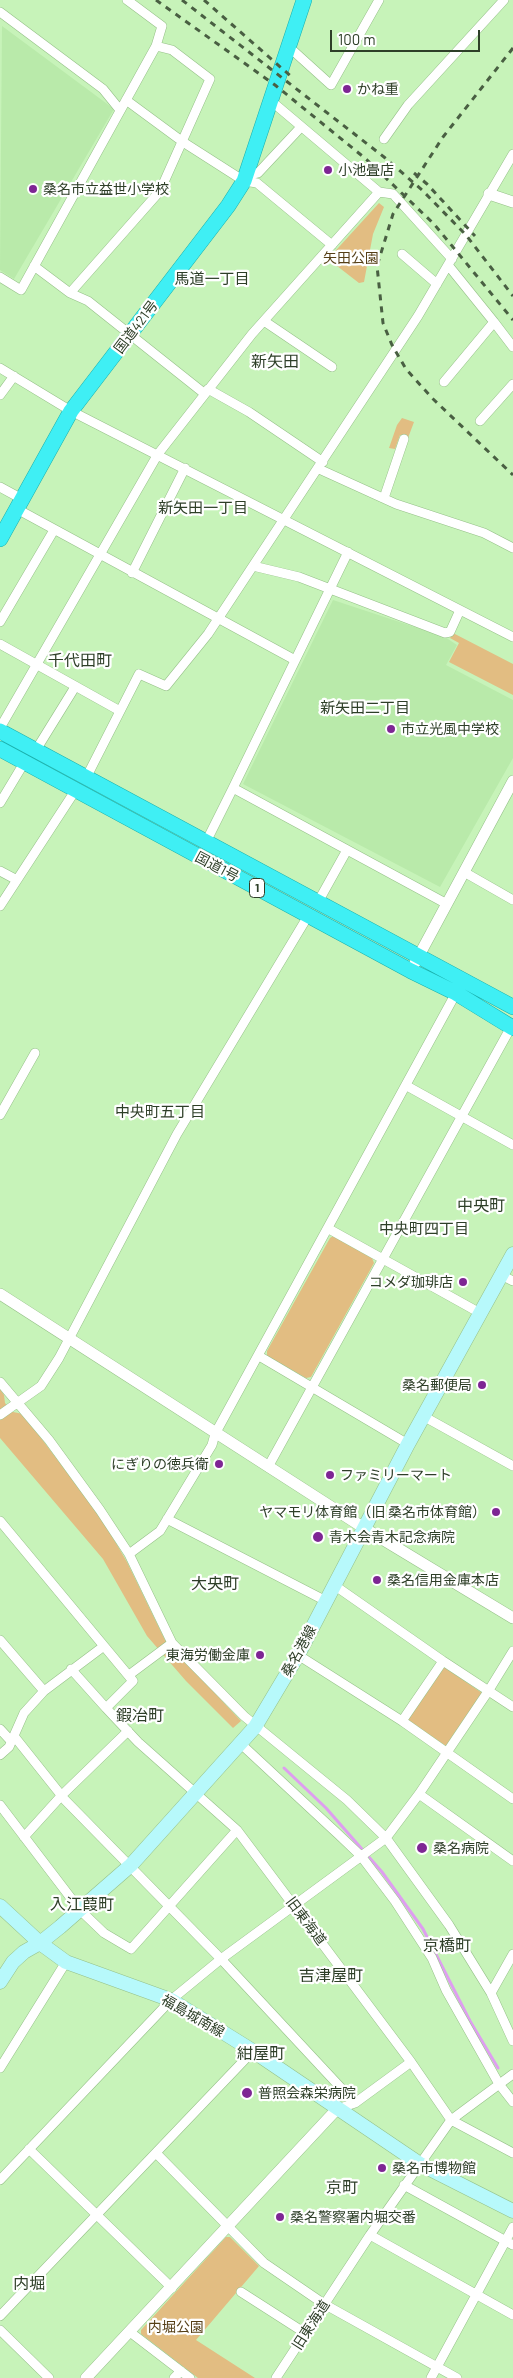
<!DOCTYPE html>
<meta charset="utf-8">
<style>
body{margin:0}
#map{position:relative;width:513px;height:2378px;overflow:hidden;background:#c7f3b9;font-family:Barlow,sans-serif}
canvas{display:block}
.scale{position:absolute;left:330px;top:30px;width:150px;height:22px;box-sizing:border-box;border:2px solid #2e3f28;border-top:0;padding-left:6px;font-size:15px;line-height:18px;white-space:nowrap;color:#2e3f28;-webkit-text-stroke:4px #fff;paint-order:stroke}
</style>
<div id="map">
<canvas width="513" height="2378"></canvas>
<div class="scale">100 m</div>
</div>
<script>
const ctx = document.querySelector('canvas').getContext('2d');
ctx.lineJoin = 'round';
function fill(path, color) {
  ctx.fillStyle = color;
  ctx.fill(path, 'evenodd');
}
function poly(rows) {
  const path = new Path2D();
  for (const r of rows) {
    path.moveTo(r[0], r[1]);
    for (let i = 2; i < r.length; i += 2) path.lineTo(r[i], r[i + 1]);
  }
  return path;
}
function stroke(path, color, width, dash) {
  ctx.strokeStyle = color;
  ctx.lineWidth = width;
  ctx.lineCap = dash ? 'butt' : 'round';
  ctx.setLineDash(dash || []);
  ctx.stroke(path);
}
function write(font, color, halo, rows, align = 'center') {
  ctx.font = font + ' Barlow,"Noto Sans JP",sans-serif';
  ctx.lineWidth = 4.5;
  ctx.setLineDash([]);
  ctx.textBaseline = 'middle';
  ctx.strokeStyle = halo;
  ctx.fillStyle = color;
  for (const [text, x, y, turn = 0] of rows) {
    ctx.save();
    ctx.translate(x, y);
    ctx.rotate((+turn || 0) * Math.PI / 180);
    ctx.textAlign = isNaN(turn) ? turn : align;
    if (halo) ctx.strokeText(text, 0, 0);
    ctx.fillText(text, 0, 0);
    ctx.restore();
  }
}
fill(poly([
 [2,26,114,109,14,279,0,270],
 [333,600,445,637,457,645,446,665,513,700,513,758,440,887,243,784]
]), '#b9eaaa');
fill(poly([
 [379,203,384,207,373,234,364,282,359,283,328,259],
 [402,418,414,422,408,438,400,435,395,449,389,448,397,425],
 [453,633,513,664,513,695,449,662,459,643,450,638],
 [333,1236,372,1258,374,1263,311,1377,306,1378,267,1356,267,1351,330,1238],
 [0,1389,4,1395,5,1403,13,1412,23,1414,102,1519,127,1562,165,1640,241,1721,233,1728,186,1681,147,1636,103,1559,0,1438],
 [443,1666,482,1693,446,1746,407,1720],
 [226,2237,230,2237,259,2266,196,2340,255,2378,198,2378,141,2334,141,2330]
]), '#e2bd82');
stroke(poly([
 [284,1768,326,1808,382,1872,423,1929,470,2021,498,2068]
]), '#de9ef0', 3);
const minor = poly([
 [127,0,162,26,156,46],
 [0,12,103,89,120,110],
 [289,47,331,85,379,0],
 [126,100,183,142,244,181,257,183,332,245],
 [270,100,379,192,393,194,452,259],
 [384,139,408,105,504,0],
 [246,176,258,173,301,127],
 [402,254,437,284],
 [34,266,70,293,88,301,205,394],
 [0,277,21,290,156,46,172,50,210,79,160,191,70,293],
 [264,321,332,367],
 [494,322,513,347],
 [0,368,71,411,513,637],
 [444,382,494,322,448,265],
 [208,389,249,412,323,462],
 [0,395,14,376],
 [480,421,513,384],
 [319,469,396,504,484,533,513,548],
 [0,487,22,499],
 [384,498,404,439],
 [17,509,295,660],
 [348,552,233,788,447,904],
 [253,566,299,577,445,633,450,632,460,610],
 [132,573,185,468],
 [0,622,54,530],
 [0,644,120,711],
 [0,728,158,454,252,334,379,192],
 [36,750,75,687],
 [86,778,139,674,166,686,208,634,418,316,513,154],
 [0,803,24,763],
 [206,842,233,788],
 [0,871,17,880],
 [464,872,513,900],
 [318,902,347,850],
 [0,906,75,791],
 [407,1086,513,1145],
 [0,1115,35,1053],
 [329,1229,480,1313],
 [501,1275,513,1281],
 [259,1356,408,1444],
 [0,1382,49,1440,100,1510,129,1554,172,1643,244,1716,347,1800,386,1838,449,1925,491,1993,513,2041],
 [0,1415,41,1386,59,1358,177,1134,308,916],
 [423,1416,513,1466],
 [268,1467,511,1027],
 [167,1519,326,1601],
 [0,1521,133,1681,106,1708,138,1742,237,1830,411,2062,451,2120,513,2153],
 [129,1554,160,1531,212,1445,215,1434,456,993],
 [334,1585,443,1661,513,1707],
 [0,1640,44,1691],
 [298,1655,402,1721,513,1799],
 [71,1669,106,1708],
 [129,1675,172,1643],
 [402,1721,443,1661],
 [0,1729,11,1741],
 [14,1736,65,1800,221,1959,355,2103],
 [241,1744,339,1835,361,1856,395,1901,432,1958,446,1990,499,2084,513,2102],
 [0,1755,9,1747,24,1713,44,1691,104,1646],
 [419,1794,513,1861],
 [0,1805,80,1910,104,1933,131,1949,237,1830],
 [24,1837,62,1795,128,1731],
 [491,1993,513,1954],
 [0,2068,66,1962],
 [337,2109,355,2103,411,2062],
 [29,2149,172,2288],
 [156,2153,264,2263,324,2304,457,2378],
 [0,2180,171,2000,221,1959,386,1838,419,1794,489,1690,513,1651],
 [404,2185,513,2245],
 [370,2235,513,2315],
 [241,2292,305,2333],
 [0,2316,253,2051],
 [0,2330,49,2378],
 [130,2332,190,2378],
 [174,2378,181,2371],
 [276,2378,370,2235,451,2120,513,2074],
 [431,2378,513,2227]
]);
const tertiary = poly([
 [489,194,513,202],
 [415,963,513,781],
 [0,1294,364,1528,513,1618],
 [86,2378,337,2109]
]);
const secondary = poly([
 [0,1906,40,1943,66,1962,171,2000,253,2051,420,2164,513,2211],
 [0,1982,13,1962,24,1952,40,1943,60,1927,131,1865,255,1727,298,1655,408,1444,513,1254]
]);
const trunk = poly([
 [0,539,71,411,228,206,244,181,304,0],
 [0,731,513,1007],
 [0,749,411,971,456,993,513,1028]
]);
stroke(minor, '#95c088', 10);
stroke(tertiary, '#95c088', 12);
stroke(secondary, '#95c088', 15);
stroke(trunk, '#1aafab', 16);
stroke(minor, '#fff', 9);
stroke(tertiary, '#fff', 11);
stroke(secondary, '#b7f9fb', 14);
stroke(trunk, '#3feff4', 15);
stroke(poly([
 [156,0,275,85,366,159,434,224,513,320],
 [182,0,384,157,422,190,466,235,513,296],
 [204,0,294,79],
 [513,48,443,137,393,214,377,266,383,323,392,345,406,369,432,398,513,475],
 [414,173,427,184,475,236]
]), '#495f42', 3, [6, 6]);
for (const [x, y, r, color] of [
 [347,89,5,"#7e2694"],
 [328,170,5,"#7e2694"],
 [33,189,5,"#7e2694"],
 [391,729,5,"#7e2694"],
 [463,1282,5,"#7e2694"],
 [482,1385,5,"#7e2694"],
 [219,1464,5,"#7e2694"],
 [330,1475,5,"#7e2694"],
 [496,1512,5,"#7e2694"],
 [318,1537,6,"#7e2694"],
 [377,1580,5,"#7e2694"],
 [260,1655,5,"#7e2694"],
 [422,1848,6,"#7e2694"],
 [247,2093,6,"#7e2694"],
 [382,2168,5,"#7e2694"],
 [280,2217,5,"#7e2694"]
]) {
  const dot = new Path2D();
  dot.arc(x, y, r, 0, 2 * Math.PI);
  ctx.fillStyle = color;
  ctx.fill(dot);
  stroke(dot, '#fff', 2);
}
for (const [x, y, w] of [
 [257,888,15]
]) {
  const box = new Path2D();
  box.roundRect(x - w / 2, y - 9.5, w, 19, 4);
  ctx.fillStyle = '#fff';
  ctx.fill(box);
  stroke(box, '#2e3f28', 1);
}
write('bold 12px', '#2e3f28', null, [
 ["1",257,888]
]);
write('14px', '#2e3f28', '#fff', [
 ["かね重",357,89],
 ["小池畳店",338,170],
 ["桑名市立益世小学校",43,189],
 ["市立光風中学校",401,729],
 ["コメダ珈琲店",453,1282,"right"],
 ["桑名郵便局",472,1385,"right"],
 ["にぎりの徳兵衛",209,1464,"right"],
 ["ファミリーマート",340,1475],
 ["ヤマモリ体育館（旧 桑名市体育館）",486,1512,"right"],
 ["青木会青木記念病院",329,1537],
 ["桑名信用金庫本店",387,1580],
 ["東海労働金庫",250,1655,"right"],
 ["桑名病院",433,1848],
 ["普照会森栄病院",258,2093],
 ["桑名市博物館",392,2168],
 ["桑名警察署内堀交番",290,2217]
], 'left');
write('14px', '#563f17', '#fff', [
 ["矢田公園",351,258],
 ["内堀公園",176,2327]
]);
write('14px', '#2e3f28', '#fff', [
 ["国道421号",136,327,-53],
 ["国道1号",217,867,28],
 ["桑名港線",299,1651,-61],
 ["旧東海道",306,1921,53],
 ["福島城南線",193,2016,30],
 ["旧東海道",311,2325,-57]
]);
write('15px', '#2e3f28', '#fff', [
 ["馬道一丁目",212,279],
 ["新矢田一丁目",203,508],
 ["新矢田二丁目",365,708],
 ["中央町五丁目",160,1112],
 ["中央町四丁目",424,1229]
]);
write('16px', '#2e3f28', '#fff', [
 ["新矢田",275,362],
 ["千代田町",80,661],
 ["中央町",481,1206],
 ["大央町",215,1584],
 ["鍜冶町",140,1716],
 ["入江葭町",82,1905],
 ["京橋町",447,1946],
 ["吉津屋町",331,1976],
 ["紺屋町",261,2054],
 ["京町",342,2188],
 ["内堀",29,2284]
]);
</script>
